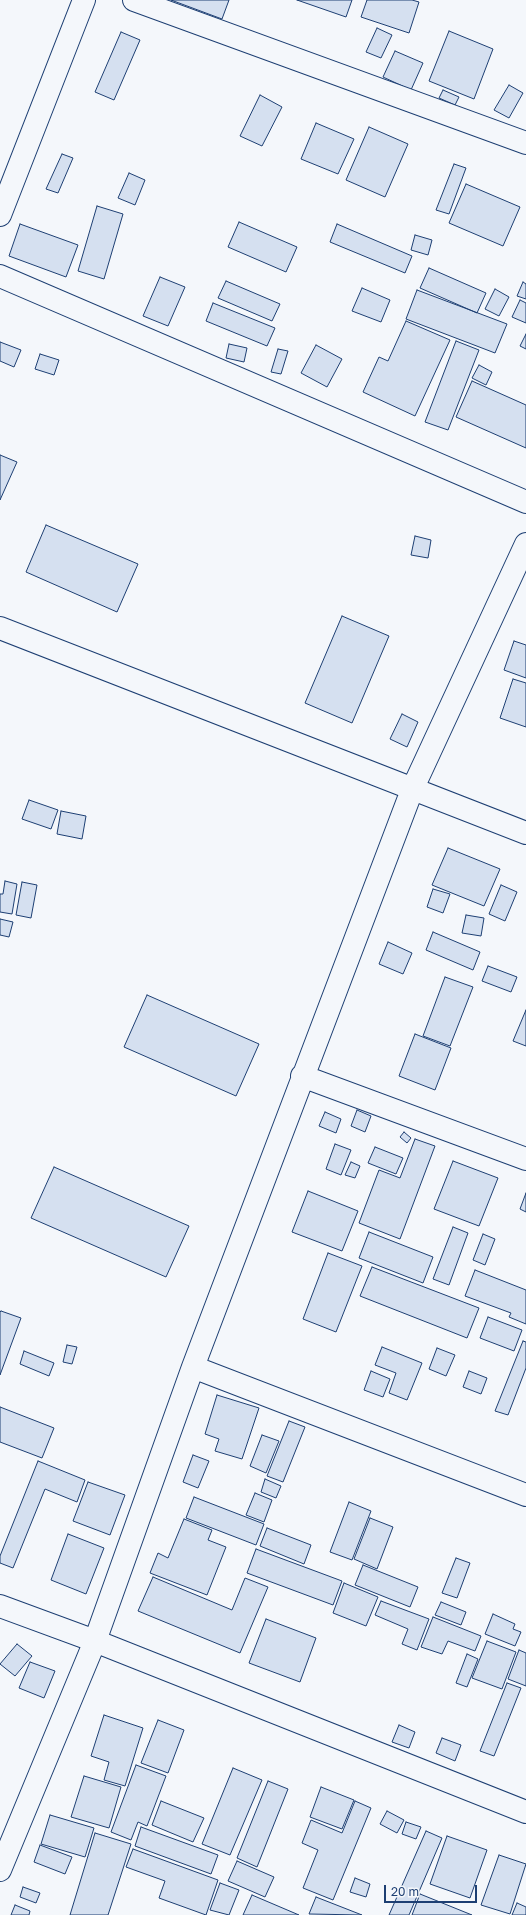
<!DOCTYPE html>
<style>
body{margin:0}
#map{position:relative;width:526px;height:1915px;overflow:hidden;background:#f4f7fb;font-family:"Golos Text",sans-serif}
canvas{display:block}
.scale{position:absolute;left:384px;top:1885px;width:93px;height:18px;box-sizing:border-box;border:2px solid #1d3f73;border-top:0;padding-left:5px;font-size:12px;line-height:14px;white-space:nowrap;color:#1d3f73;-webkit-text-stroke:3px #f4f7fb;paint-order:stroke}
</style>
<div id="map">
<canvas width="526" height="1915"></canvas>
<div class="scale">20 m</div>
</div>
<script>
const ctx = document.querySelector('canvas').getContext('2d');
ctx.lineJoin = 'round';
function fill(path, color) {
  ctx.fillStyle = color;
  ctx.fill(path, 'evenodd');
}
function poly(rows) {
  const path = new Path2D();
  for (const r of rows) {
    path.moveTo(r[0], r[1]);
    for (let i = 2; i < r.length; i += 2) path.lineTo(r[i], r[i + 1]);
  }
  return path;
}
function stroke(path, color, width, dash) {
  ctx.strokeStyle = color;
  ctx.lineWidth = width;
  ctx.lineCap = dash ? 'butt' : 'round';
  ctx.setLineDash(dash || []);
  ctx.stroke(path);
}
const building = poly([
 [171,0,229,0,222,19,171,0],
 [297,0,352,0,346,17,297,0],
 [367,0,412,0,419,2,409,33,361,17,367,0],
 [377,28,392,35,381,58,366,52,377,28],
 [449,31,493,49,474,99,429,81,449,31],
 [121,32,140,40,114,100,95,92,121,32],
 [395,51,423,63,411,90,383,77,395,51],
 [509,85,523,93,509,118,494,110,509,85],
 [443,90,459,97,455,105,439,98,443,90],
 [260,95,282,107,262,146,240,136,260,95],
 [316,123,354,139,338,174,301,159,316,123],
 [369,127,408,144,385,197,346,180,369,127],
 [62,154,73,158,58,193,46,189,62,154],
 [454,164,466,168,449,214,436,210,454,164],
 [129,173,145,180,135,205,118,198,129,173],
 [466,184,520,207,503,246,449,223,466,184],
 [97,206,123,214,104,279,78,271,97,206],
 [239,222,297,247,286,272,228,247,239,222],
 [20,224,78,245,66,277,9,256,20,224],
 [337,224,412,256,405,273,330,242,337,224],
 [415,235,432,240,428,255,411,250,415,235],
 [429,268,486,293,477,313,420,288,429,268],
 [160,277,185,287,168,326,143,316,160,277],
 [226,281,280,304,272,321,218,298,226,281],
 [523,282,526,284,526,299,517,296,523,282],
 [362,288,390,300,381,322,352,311,362,288],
 [495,289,509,297,499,316,485,309,495,289],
 [417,290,507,324,495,353,406,319,417,290],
 [520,300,526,303,526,323,512,317,520,300],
 [213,303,275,328,267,346,206,321,213,303],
 [406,321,450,340,415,416,363,392,379,357,388,361,406,321],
 [526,334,526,349,520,346,526,334],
 [456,341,479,350,448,430,425,422,456,341],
 [0,342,21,350,14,367,0,361,0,342],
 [229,344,247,348,244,362,226,358,229,344],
 [316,345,342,359,327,387,301,373,316,345],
 [278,349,288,351,281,374,271,372,278,349],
 [40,354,59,360,54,375,35,369,40,354],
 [479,365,492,372,486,385,472,378,479,365],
 [472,381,526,405,526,448,456,417,472,381],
 [0,455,17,462,0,500,0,455],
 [46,525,138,564,117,612,26,572,46,525],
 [415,536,431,540,428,558,411,555,415,536],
 [342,616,389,636,352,723,305,703,342,616],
 [514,641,526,645,526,678,504,670,514,641],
 [513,679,526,683,526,727,500,718,513,679],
 [402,714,418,722,407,747,390,739,402,714],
 [29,800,58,810,51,829,22,819,29,800],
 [61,811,86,816,82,839,57,834,61,811],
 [448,848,500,869,484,906,432,885,448,848],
 [5,881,17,884,12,914,0,912,0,894,3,894,5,881],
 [22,882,37,885,31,918,16,915,22,882],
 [501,885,517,892,505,921,489,914,501,885],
 [433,889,450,894,443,913,427,907,433,889],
 [466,915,484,918,481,936,462,933,466,915],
 [0,919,13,922,9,937,0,935,0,919],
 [433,932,480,952,473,970,426,950,433,932],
 [388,942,412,953,403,974,379,964,388,942],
 [488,966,517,977,511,992,482,981,488,966],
 [445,977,473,987,450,1046,423,1036,445,977],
 [147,995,259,1044,236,1096,124,1047,147,995],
 [526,1010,526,1046,513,1041,526,1010],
 [415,1034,451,1048,435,1090,399,1076,415,1034],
 [357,1110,371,1116,365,1132,351,1126,357,1110],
 [325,1112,341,1119,336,1133,319,1126,325,1112],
 [404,1132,411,1138,407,1143,400,1137,404,1132],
 [415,1139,435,1146,400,1239,359,1223,379,1170,400,1178,415,1139],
 [335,1144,351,1150,341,1175,326,1169,335,1144],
 [375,1147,403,1158,396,1174,368,1163,375,1147],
 [453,1161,498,1178,479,1226,434,1209,453,1161],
 [351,1162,360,1166,355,1178,345,1175,351,1162],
 [54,1167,189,1226,166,1277,31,1218,54,1167],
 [308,1191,358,1211,342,1251,292,1232,308,1191],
 [526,1193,526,1212,520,1209,526,1193],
 [453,1227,468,1233,449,1285,433,1279,453,1227],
 [369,1232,433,1257,423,1283,359,1258,369,1232],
 [483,1234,495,1239,485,1265,473,1260,483,1234],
 [328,1253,362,1266,336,1332,303,1319,328,1253],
 [372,1267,479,1308,467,1338,360,1296,372,1267],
 [475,1270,526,1290,526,1324,509,1317,511,1313,465,1296,475,1270],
 [1,1311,21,1318,0,1375,0,1312,1,1311],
 [488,1317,522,1330,514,1351,480,1338,488,1317],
 [523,1341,526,1342,526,1368,508,1415,495,1411,523,1341],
 [67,1345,77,1347,72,1364,63,1362,67,1345],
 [382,1347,422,1363,407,1400,389,1393,396,1373,375,1365,382,1347],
 [437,1348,455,1355,446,1376,429,1369,437,1348],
 [24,1351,54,1363,49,1376,20,1364,24,1351],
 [371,1371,390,1379,383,1397,364,1390,371,1371],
 [469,1371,487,1378,481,1394,463,1387,469,1371],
 [217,1395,259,1408,242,1459,215,1451,219,1439,205,1434,217,1395],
 [0,1407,54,1428,42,1458,0,1442,0,1407],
 [289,1421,305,1427,283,1482,267,1476,289,1421],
 [262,1435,279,1441,266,1473,250,1466,262,1435],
 [193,1455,209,1461,198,1488,183,1482,193,1455],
 [38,1461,85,1480,77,1502,45,1489,13,1568,0,1563,0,1556,38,1461],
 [265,1479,281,1486,276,1498,261,1492,265,1479],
 [88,1482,125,1495,110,1535,73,1521,88,1482],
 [255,1493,272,1500,264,1522,246,1515,255,1493],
 [194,1497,264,1524,256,1545,186,1518,194,1497],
 [349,1502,371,1511,352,1560,330,1552,349,1502],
 [370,1518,393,1527,377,1569,354,1559,370,1518],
 [184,1519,212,1530,208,1540,226,1547,207,1595,150,1573,158,1553,168,1558,184,1519],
 [267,1528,311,1545,304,1564,260,1546,267,1528],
 [68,1534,104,1548,86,1594,51,1580,68,1534],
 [256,1549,342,1581,333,1605,247,1573,256,1549],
 [456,1558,470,1563,457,1598,442,1593,456,1558],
 [363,1565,418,1587,410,1607,355,1585,363,1565],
 [153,1577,232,1610,245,1578,268,1587,240,1653,138,1611,153,1577],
 [344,1583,378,1597,366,1626,333,1613,344,1583],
 [381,1601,429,1619,417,1650,402,1644,408,1629,375,1615,381,1601],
 [441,1602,466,1612,461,1625,435,1615,441,1602],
 [493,1614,515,1624,513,1629,521,1632,515,1646,485,1634,493,1614],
 [433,1617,481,1636,475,1651,448,1641,442,1654,421,1647,433,1617],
 [266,1619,316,1638,300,1682,249,1663,266,1619],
 [487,1641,516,1652,502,1689,472,1678,487,1641],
 [17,1644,32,1656,15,1676,0,1664,17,1644],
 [519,1650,526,1653,526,1686,508,1679,519,1650],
 [467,1654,478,1659,467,1687,456,1683,467,1654],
 [30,1662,55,1671,44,1698,19,1688,30,1662],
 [507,1683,521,1688,494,1756,480,1751,507,1683],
 [104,1715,143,1728,125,1786,104,1780,109,1762,91,1756,104,1715],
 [158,1720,184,1730,168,1773,141,1763,158,1720],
 [399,1725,415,1732,409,1748,392,1742,399,1725],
 [442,1738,461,1745,455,1761,436,1753,442,1738],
 [136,1765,166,1776,147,1826,138,1822,131,1840,111,1832,136,1765],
 [233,1768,262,1780,230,1855,202,1844,233,1768],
 [84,1776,121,1787,109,1828,71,1817,84,1776],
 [268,1781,288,1789,257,1867,237,1858,268,1781],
 [321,1787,354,1800,342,1829,310,1817,321,1787],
 [161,1801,204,1818,193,1842,152,1825,161,1801],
 [355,1801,371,1808,333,1900,303,1888,318,1850,302,1843,311,1820,342,1833,355,1801],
 [387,1811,404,1820,397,1833,380,1824,387,1811],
 [50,1815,94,1828,85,1857,41,1844,50,1815],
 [406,1822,421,1827,416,1839,402,1834,406,1822],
 [141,1827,218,1855,211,1874,135,1846,141,1827],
 [426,1831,442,1838,409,1915,389,1915,426,1831],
 [95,1833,131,1844,108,1915,70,1915,95,1833],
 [447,1836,487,1850,470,1898,430,1884,447,1836],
 [40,1845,72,1857,65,1874,34,1862,40,1845],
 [133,1849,218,1880,206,1915,159,1898,165,1881,126,1867,133,1849],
 [499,1855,526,1864,510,1914,481,1905,499,1855],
 [237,1861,274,1877,265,1897,228,1881,237,1861],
 [355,1878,370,1884,366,1897,350,1892,355,1878],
 [220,1883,239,1890,229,1915,210,1910,220,1883],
 [23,1887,40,1893,36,1903,20,1897,23,1887],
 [420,1894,472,1915,412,1915,420,1894],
 [252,1895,299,1915,243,1915,252,1895],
 [316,1897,362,1915,309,1914,316,1897],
 [517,1903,526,1907,526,1915,512,1915,517,1903],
 [15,1905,30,1911,29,1915,11,1915,15,1905]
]);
fill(building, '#d5e0f0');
stroke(building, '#1d3f73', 1);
const minor = poly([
 [134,0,526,143],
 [0,215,84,0],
 [0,276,526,502],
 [0,628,526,833],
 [302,1076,526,1159],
 [193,1367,526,1495],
 [0,1606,95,1641,526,1812],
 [0,1870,95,1641,193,1367,412,790,526,544]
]);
stroke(minor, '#1d3f73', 24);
stroke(minor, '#f4f7fb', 22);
</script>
